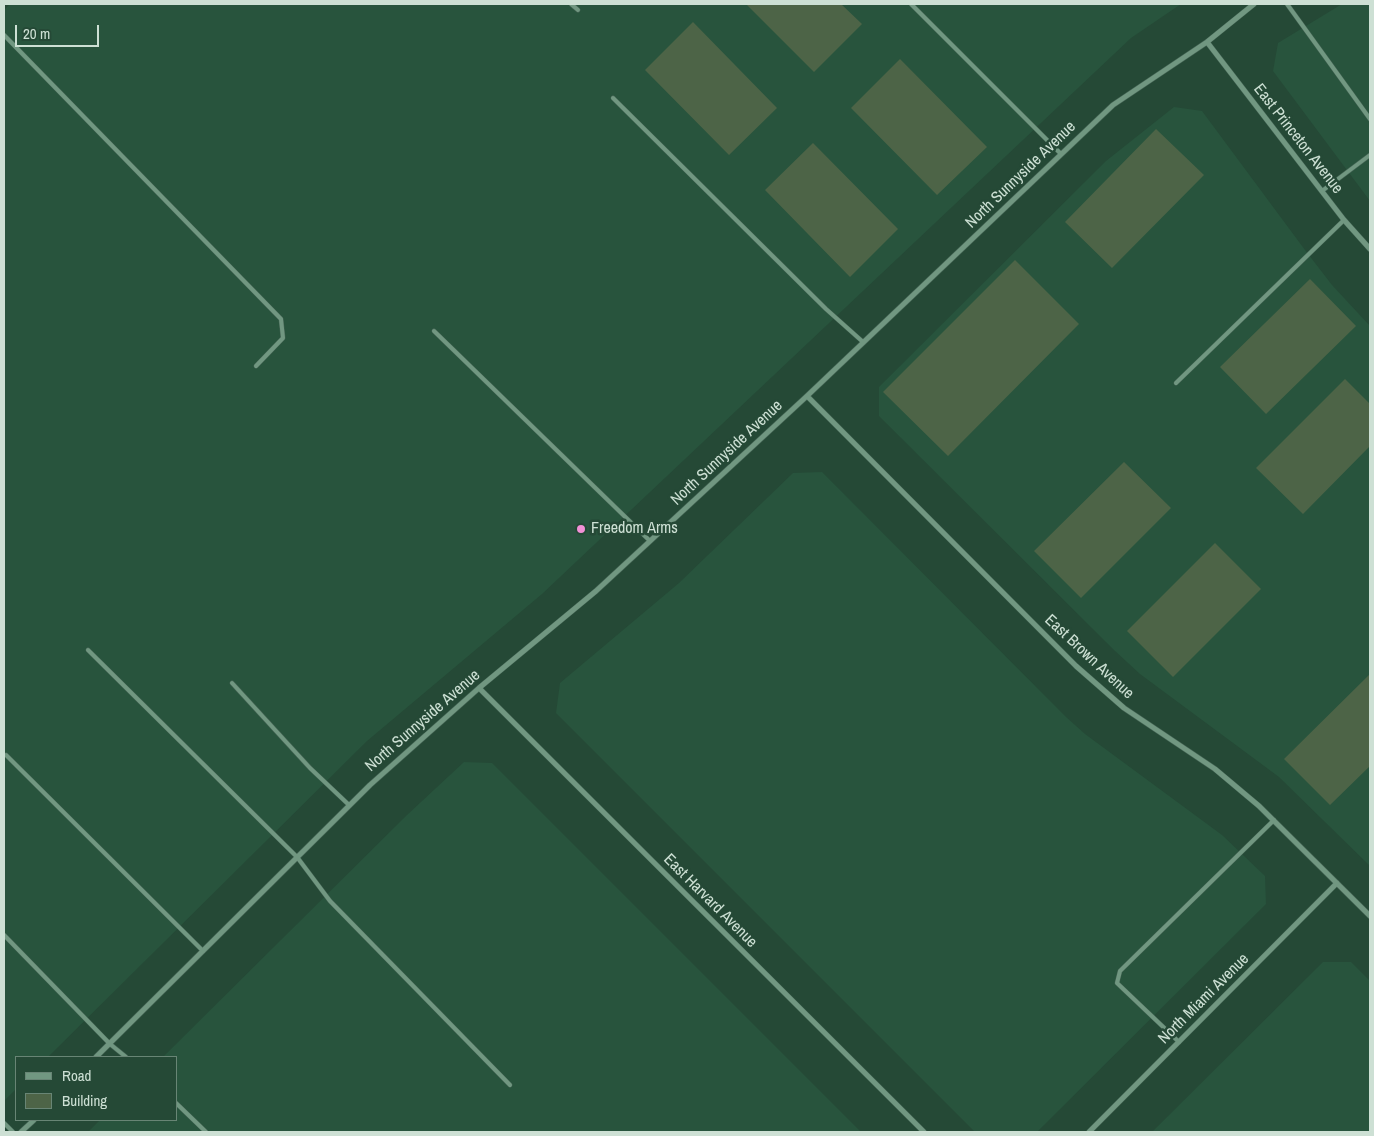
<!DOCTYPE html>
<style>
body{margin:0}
#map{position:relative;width:1374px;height:1136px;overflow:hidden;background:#254936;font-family:"Archivo Narrow",sans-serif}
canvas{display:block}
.frame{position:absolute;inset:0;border:5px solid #cde0d4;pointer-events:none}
.legend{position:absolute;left:15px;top:1056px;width:162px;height:65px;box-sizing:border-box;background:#254936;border:1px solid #688575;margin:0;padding:6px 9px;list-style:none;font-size:15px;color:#cde0d4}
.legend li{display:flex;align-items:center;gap:10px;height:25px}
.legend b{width:25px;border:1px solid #688575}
.scale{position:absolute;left:15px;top:25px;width:84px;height:22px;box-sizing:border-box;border:2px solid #cde0d4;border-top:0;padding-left:6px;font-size:15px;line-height:18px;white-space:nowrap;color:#cde0d4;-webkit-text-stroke:4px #254936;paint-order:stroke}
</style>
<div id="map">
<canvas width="1374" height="1136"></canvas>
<div class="frame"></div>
<ul class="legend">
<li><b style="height:6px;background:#719781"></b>Road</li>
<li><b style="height:14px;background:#4d6447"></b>Building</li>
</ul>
<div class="scale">20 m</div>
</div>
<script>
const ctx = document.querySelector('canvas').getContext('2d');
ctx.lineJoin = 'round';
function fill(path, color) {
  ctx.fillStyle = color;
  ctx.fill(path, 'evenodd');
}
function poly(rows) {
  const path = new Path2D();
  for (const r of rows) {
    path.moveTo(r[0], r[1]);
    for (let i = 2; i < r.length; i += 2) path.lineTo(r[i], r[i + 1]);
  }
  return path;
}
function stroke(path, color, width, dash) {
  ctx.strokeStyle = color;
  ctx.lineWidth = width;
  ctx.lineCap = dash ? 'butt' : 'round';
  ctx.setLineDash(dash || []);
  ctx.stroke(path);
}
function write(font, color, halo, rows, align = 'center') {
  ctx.font = font + ' "Archivo Narrow",sans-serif';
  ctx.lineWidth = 5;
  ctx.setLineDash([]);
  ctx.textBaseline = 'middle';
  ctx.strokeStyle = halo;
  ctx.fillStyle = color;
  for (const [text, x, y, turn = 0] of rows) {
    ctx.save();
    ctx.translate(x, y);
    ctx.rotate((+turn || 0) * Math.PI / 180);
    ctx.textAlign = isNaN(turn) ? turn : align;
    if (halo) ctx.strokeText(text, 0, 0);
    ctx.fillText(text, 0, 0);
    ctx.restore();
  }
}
fill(poly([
 [10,4,1181,4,1131,38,542,594,367,741,48,1057,16,1057,16,1089,4,1101,4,10],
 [1342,4,1370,4,1370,201,1273,71,1278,43],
 [1174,107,1202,111,1305,250,1332,285,1370,326,1370,866,1279,777,1140,674,1114,650,879,416,879,387,1106,161],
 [822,472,1066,717,1085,734,1222,835,1265,876,1266,904,1037,1132,975,1132,556,713,560,683,679,583,793,473],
 [464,762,492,763,861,1132,88,1132,100,1120,176,1120,176,1057,163,1057,407,815],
 [1323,962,1351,962,1370,981,1370,1132,1152,1132]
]), '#28543d');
fill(poly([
 [746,4,841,4,862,24,814,72],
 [693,22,777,108,729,155,645,70],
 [900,59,987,147,937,195,851,108],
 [1156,129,1204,175,1112,268,1065,222],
 [813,143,898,229,850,277,765,190],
 [1015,260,1079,324,948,456,883,392],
 [1310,279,1356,326,1266,414,1220,367],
 [1345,379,1370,404,1370,446,1303,514,1256,468],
 [1124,462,1171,508,1081,598,1034,551],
 [1215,543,1261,589,1173,677,1127,631],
 [1370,674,1370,766,1330,805,1284,759]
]), '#4d6447');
const lane = poly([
 [571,4,578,10],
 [911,4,1061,154],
 [1287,4,1370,119],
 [4,35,281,319,283,338,256,366],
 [613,98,826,309,863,342],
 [1322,191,1370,155],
 [434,331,650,541],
 [1176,383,1344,220],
 [88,650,297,857,330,901,510,1085],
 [232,683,310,768,349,805],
 [6,755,203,951],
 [4,935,110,1044,126,1057],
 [1179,1042,1117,983,1120,971,1274,820],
 [176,1103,206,1132],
 [4,1123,13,1132]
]);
const street = poly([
 [1207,42,1344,220,1370,249],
 [807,396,1076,666,1124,708,1215,769,1259,806,1370,916],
 [479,688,924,1132],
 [96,1057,370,785,479,688,596,591,807,396,1113,105,1207,42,1254,4],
 [21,1132,34,1120],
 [1089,1132,1337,883]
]);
stroke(lane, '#446454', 5);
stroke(street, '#446454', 6);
stroke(lane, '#719781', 4);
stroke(street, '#719781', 5);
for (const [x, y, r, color] of [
 [581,529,5,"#f291d6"]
]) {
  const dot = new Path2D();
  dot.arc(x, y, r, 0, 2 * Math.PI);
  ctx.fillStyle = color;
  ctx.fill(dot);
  stroke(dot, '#254936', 2);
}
write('16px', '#cde0d4', '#254936', [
 ["East Princeton Avenue",1298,139,52],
 ["North Sunnyside Avenue",1021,175,-44],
 ["North Sunnyside Avenue",727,453,-43],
 ["East Brown Avenue",1089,657,43],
 ["North Sunnyside Avenue",423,721,-41],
 ["East Harvard Avenue",710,901,45],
 ["North Miami Avenue",1204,999,-45]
]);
write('16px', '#cde0d4', '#254936', [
 ["Freedom Arms",591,529]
], 'left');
</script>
